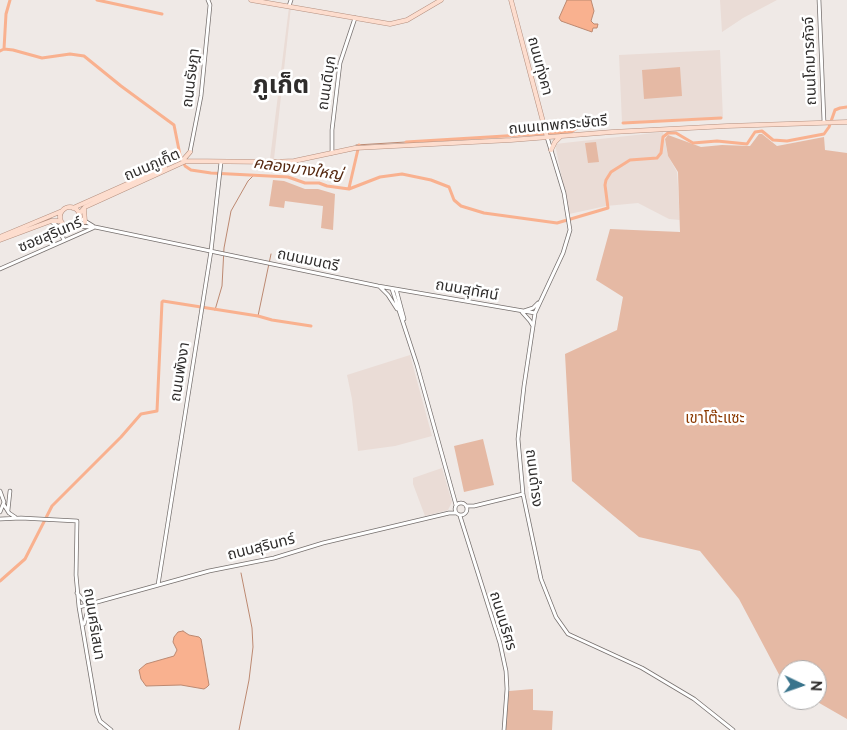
<!DOCTYPE html>
<meta charset="utf-8">
<style>
body{margin:0}
#map{position:relative;width:847px;height:730px;overflow:hidden;background:#efe9e6;font-family:Raleway,sans-serif}
canvas{display:block}
.north{position:absolute;left:777px;top:660px;width:50px;height:50px;box-sizing:border-box;background:#fff;border:1px solid #acabab;border-radius:50%;rotate:93deg;font-size:14px;font-weight:700;line-height:20px;text-align:center;color:#2f2d2c}
.north::after{content:'';display:block;margin:auto;width:18px;height:22px;background:#39748c;clip-path:polygon(50% 0,100% 100%,50% 72%,0 100%)}
</style>
<div id="map">
<canvas width="847" height="730"></canvas>
<div class="north">N</div>
</div>
<script>
const ctx = document.querySelector('canvas').getContext('2d');
ctx.lineJoin = 'round';
function fill(path, color) {
  ctx.fillStyle = color;
  ctx.fill(path, 'evenodd');
}
function poly(rows) {
  const path = new Path2D();
  for (const r of rows) {
    if (r.length === 3) {
      path.moveTo(r[0] + r[2], r[1]);
      path.arc(r[0], r[1], r[2], 0, 2 * Math.PI);
      continue;
    }
    path.moveTo(r[0], r[1]);
    for (let i = 2; i < r.length; i += 2) path.lineTo(r[i], r[i + 1]);
  }
  return path;
}
function stroke(path, color, width, dash) {
  ctx.strokeStyle = color;
  ctx.lineWidth = width;
  ctx.lineCap = dash ? 'butt' : 'round';
  ctx.setLineDash(dash || []);
  ctx.stroke(path);
}
function write(font, color, halo, rows, align = 'center') {
  ctx.font = font + ' Raleway,"Noto Sans Thai",sans-serif';
  ctx.lineWidth = 5;
  ctx.setLineDash([]);
  ctx.textBaseline = 'middle';
  ctx.strokeStyle = halo;
  ctx.fillStyle = color;
  for (const [text, x, y, turn = 0] of rows) {
    ctx.save();
    ctx.translate(x, y);
    ctx.rotate((+turn || 0) * Math.PI / 180);
    ctx.textAlign = isNaN(turn) ? turn : align;
    if (halo) ctx.strokeText(text, 0, 0);
    ctx.fillText(text, 0, 0);
    ctx.restore();
  }
}
fill(poly([
 [720,0,777,0,743,18,722,32],
 [289,7,291,7,274,159,270,159],
 [720,50,723,118,693,118,622,122,619,55],
 [663,132,668,156,677,172,680,220,669,219,638,203,606,206,569,214,555,144],
 [410,355,432,436,395,446,358,451,352,399,347,375],
 [442,468,452,502,448,510,425,516,413,484,413,478]
]), '#eadcd6');
fill(poly([
 [680,67,682,96,644,99,642,70],
 [759,134,762,134,777,146,824,137,825,150,847,153,847,719,814,700,817,700,817,670,787,670,787,684,783,682,739,599,700,551,639,537,572,481,565,354,617,330,623,297,596,280,610,229,680,232,678,172,668,156,665,139,668,135,701,147,722,145,750,146],
 [596,142,599,162,588,163,585,143],
 [273,180,284,181,305,189,318,189,335,194,333,230,321,228,323,206,285,201,284,208,269,206],
 [483,439,494,485,464,492,454,446],
 [533,689,533,710,553,711,552,730,505,730,509,691]
]), '#e5b9a4');
const water = poly([
 [567,0,591,0,594,11,591,21,594,24,598,24,597,28,593,28,592,32,561,21,559,18,567,0],
 [183,631,189,635,199,637,201,639,209,685,207,687,204,689,181,685,146,686,141,679,139,670,146,664,174,656,177,650,173,642,174,637,178,632,183,631]
]);
fill(water, '#f9b18f');
stroke(water, '#bc8971', 1);
stroke(poly([
 [356,145,406,142],
 [215,310,222,286,224,248,231,211,248,181,253,176],
 [258,316,271,254],
 [239,730,249,680,253,647,252,628,241,573]
]), '#bc8971', 1);
stroke(poly([
 [97,0,162,14],
 [4,49,6,14,10,0],
 [0,51,4,49,13,50,42,58,70,54,84,56,121,86,174,125,180,155,185,166,191,170,211,173,288,177,305,183,319,183,327,186,349,189,380,177,402,174,431,180,449,187,454,200,461,206,484,213,557,223,608,208,605,185,606,180,611,172,630,160,657,158,661,153,663,137,668,133,676,133,693,143,717,141,747,144,755,132,762,131,773,140,787,141,824,134,829,127,835,110,840,108,847,107],
 [623,123,721,118],
 [406,142,571,132,580,126],
 [349,188,359,145],
 [0,581,25,559,52,506,121,437,141,414,157,411,162,302,163,301,258,316,272,320,311,326]
]), '#f9b18f', 3);
const minor = poly([
 [819,0,824,122],
 [289,6,291,0],
 [547,137,564,193,570,230,563,253,535,313,524,386,518,439,523,494,541,579,556,617,568,634,642,668,694,699,733,730],
 [190,152,201,96,210,5,208,0],
 [332,153,332,130,340,63,355,18],
 [80,218,93,226],
 [51,221,57,226,64,240],
 [75,226,95,227,378,286,535,313],
 [63,236,62,230,70,227],
 [0,269,93,228],
 [380,287,388,295,397,309],
 [392,289,417,365,456,505],
 [396,289,404,319],
 [524,311,533,308,538,303],
 [522,312,530,321,533,326],
 [0,491,4,502,0,512],
 [461,509,6],
 [4,505,9,513,15,517],
 [466,506,474,506,523,494],
 [8,510,10,491],
 [460,516,500,643,506,671,507,689,504,730],
 [0,519,21,518,77,521,76,575,79,607,97,713,100,721,111,730],
 [158,585,211,251,221,162],
 [77,593,85,602,93,603],
 [79,607,209,571,274,558,323,543,449,513,455,513],
 [84,624,88,610,95,603]
]);
const major = poly([
 [251,0,390,24,407,20,441,0],
 [511,0,547,137],
 [551,150,555,142,561,136],
 [183,160,190,152],
 [70,217,10],
 [73,208,165,167],
 [84,209,85,222],
 [79,214,85,207,186,161,271,162,294,161,355,148,511,140,612,132,727,126,847,122],
 [0,237,62,211],
 [0,240,51,221,61,221]
]);
stroke(minor, '#76706e', 4.5);
stroke(major, '#b49080', 5);
stroke(minor, '#fff', 3);
stroke(major, '#fdddce', 4);
write('15px', '#2f2d2c', '#fff', [
 ["ถนนโกมารภัจจ์",810,61,-92],
 ["ถนนทุ่งคา",540,66,75],
 ["ถนนรัษฎา",191,78,-83],
 ["ถนนดีบุก",327,83,-81],
 ["ถนนเทพกระษัตรี",558,125,-5],
 ["ถนนภูเก็ต",152,165,-23],
 ["ซอยสุรินทร์",50,235,-23],
 ["ถนนมนตรี",308,260,12],
 ["ถนนสุทัศน์",467,290,10],
 ["ถนนพังงา",180,372,-81],
 ["ถนนดำรง",534,478,83],
 ["ถนนสุรินทร์",261,547,-14],
 ["ถนนนริศร",503,621,73],
 ["ถนนศรีเสนา",94,624,81]
]);
write('15px', '#8b3900', '#fff', [
 ["เขาโต๊ะแซะ",715,418]
]);
write('italic 16px', '#552810', '#fff', [
 ["คลองบางใหญ่",298,169,8]
]);
write('bold 25px', '#2f2d2c', '#fff', [
 ["ภูเก็ต",281,85]
]);
</script>
